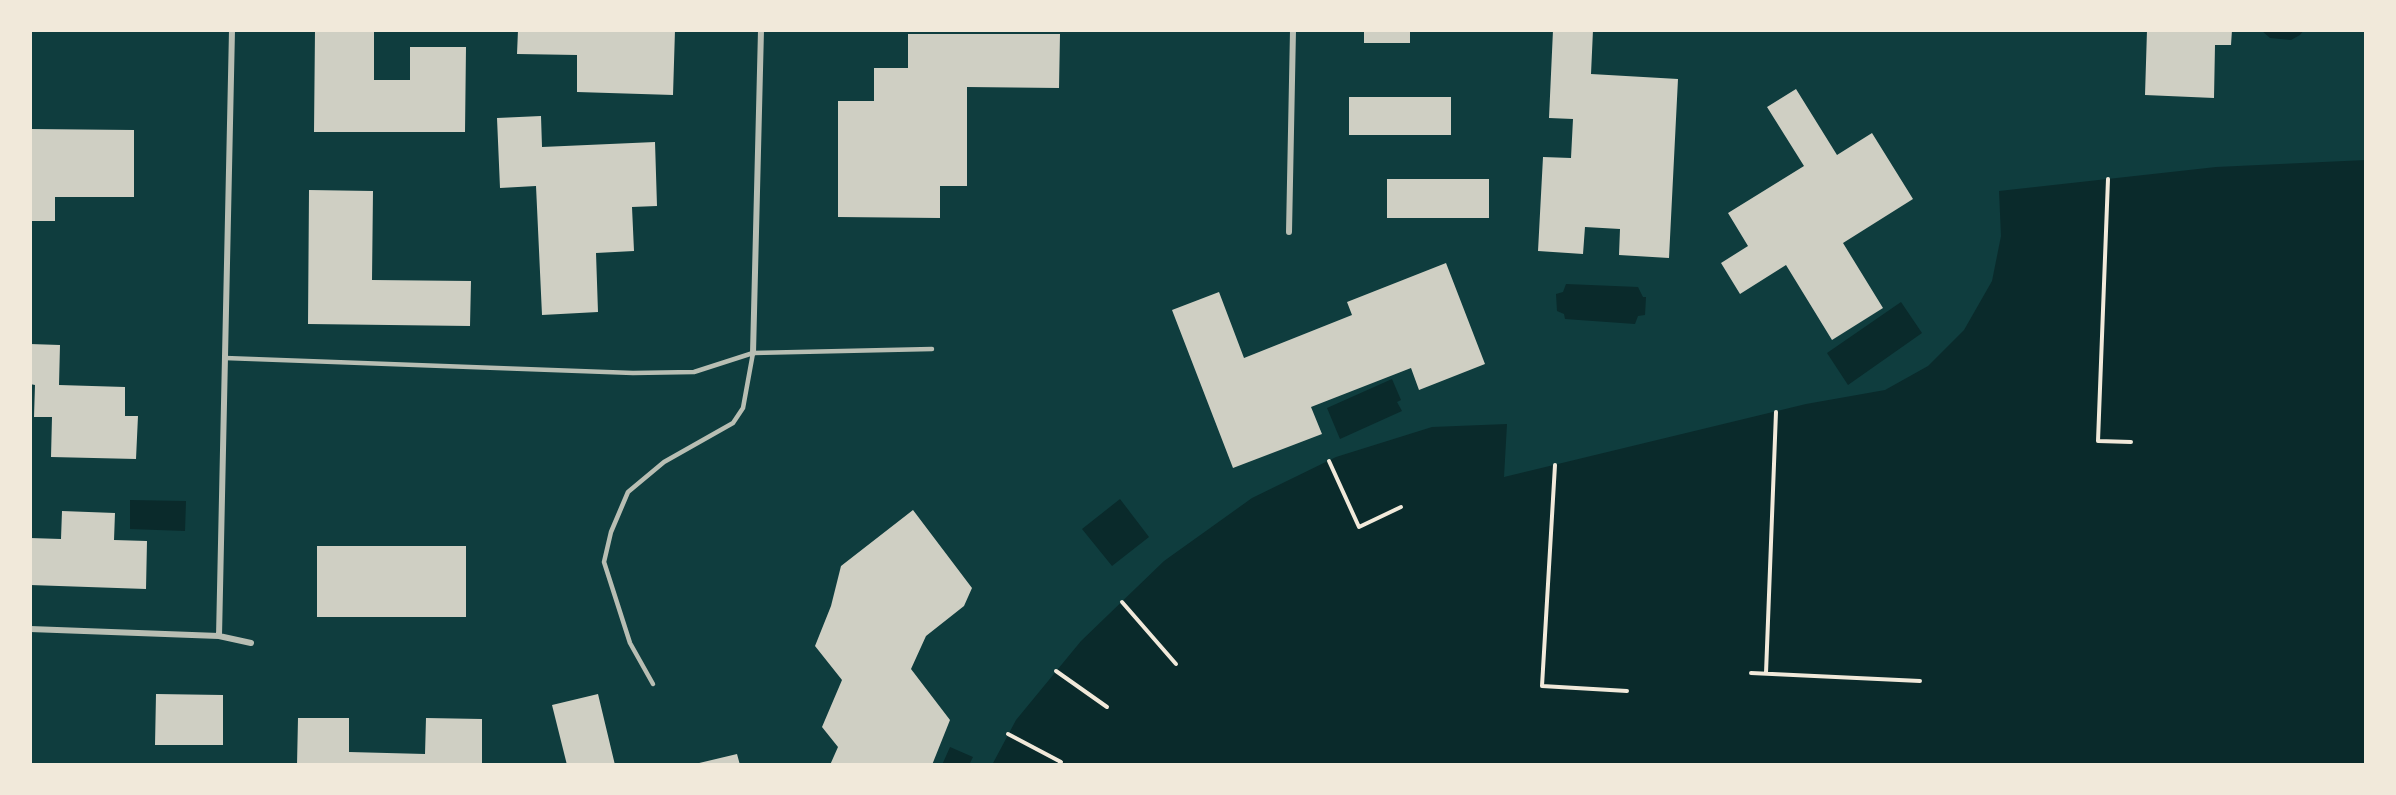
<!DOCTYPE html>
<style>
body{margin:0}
#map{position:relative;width:2396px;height:795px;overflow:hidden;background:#0f3d3e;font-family:Ubuntu,sans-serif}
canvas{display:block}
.frame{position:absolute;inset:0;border:32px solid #f1e9da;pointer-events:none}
</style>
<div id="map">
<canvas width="2396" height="795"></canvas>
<div class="frame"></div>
</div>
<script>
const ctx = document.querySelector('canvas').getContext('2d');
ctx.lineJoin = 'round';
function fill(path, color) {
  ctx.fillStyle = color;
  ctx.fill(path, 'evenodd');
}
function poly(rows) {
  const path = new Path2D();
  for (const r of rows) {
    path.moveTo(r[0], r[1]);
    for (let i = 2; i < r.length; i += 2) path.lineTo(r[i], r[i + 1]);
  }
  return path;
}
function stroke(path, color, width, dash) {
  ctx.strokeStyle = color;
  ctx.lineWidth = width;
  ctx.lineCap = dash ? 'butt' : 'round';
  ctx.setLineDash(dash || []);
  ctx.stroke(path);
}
fill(poly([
 [2261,30,2304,30,2300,35,2291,40,2270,38],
 [2366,160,2366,765,992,765,1016,720,1081,641,1164,561,1252,498,1336,457,1432,427,1507,424,1504,477,1806,404,1885,390,1928,366,1964,330,1992,281,2001,236,1999,191,2216,167],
 [1566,284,1638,287,1643,297,1646,297,1645,315,1638,316,1635,324,1565,319,1564,314,1557,311,1556,294,1563,292],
 [1901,302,1922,333,1848,385,1827,353],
 [1392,379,1401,400,1397,402,1402,411,1340,439,1327,408],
 [1120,499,1149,537,1112,566,1082,529],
 [130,500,186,501,185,531,130,529],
 [950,747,973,757,969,765,942,765]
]), '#0a2a2b');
fill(poly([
 [315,30,374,30,374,80,410,80,410,47,466,47,465,132,314,132],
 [518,30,675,30,673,95,577,92,577,55,517,54],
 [1364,30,1410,30,1410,43,1364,43],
 [1553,30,1593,30,1591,74,1678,79,1669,258,1619,255,1620,229,1585,227,1583,254,1538,251,1543,157,1571,158,1573,119,1549,118],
 [2147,30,2232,30,2231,45,2215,45,2214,98,2145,95],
 [908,34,1060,34,1059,88,967,87,967,186,940,186,940,218,838,217,838,101,874,101,874,68,908,68],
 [1796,89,1837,155,1872,133,1913,199,1843,243,1883,308,1832,340,1786,265,1740,294,1721,263,1748,246,1728,213,1804,166,1767,107],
 [1349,97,1451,97,1451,135,1349,135],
 [541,116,542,147,655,142,657,206,632,207,634,251,596,253,598,312,542,315,536,186,500,188,497,118],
 [30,129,134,130,134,197,55,197,55,221,30,221],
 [1387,179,1489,179,1489,218,1387,218],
 [309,190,373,191,372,280,471,281,470,326,308,324],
 [1446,263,1485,364,1419,390,1411,368,1311,407,1322,434,1233,468,1172,310,1219,292,1244,358,1352,315,1347,302],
 [30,344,60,345,59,385,125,387,125,416,138,416,136,459,51,457,52,417,34,417,35,385,30,384],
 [913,510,972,588,964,606,926,636,911,669,950,720,932,765,830,765,838,747,822,727,842,680,815,646,831,606,841,566],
 [62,511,115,513,114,540,147,541,146,589,30,585,30,538,61,539],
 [317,546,466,546,466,617,317,617],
 [156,694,223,695,223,745,155,745],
 [598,694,615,765,567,765,552,705],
 [298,718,349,718,349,752,425,754,426,718,482,719,482,765,297,765],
 [737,754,740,765,696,765,695,764]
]), '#cfcfc3');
stroke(poly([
 [2108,179,2098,441,2131,442],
 [1329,461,1359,527,1401,507],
 [1555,465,1542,686,1627,691],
 [1122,602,1176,664],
 [1056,671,1107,707],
 [1751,673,1920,681],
 [1766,673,1776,412],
 [1008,734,1061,762,1059,765]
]), '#f1e9da', 4);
stroke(poly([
 [225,358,633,373,694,372,753,353,932,349],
 [653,684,630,643,604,562,611,532,628,492,664,462,733,423,743,408,753,353]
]), '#b8beb3', 4.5);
stroke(poly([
 [1289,232,1293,30],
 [753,353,761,30],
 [30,629,219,636,251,643],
 [219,636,232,30]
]), '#b8beb3', 6);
</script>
